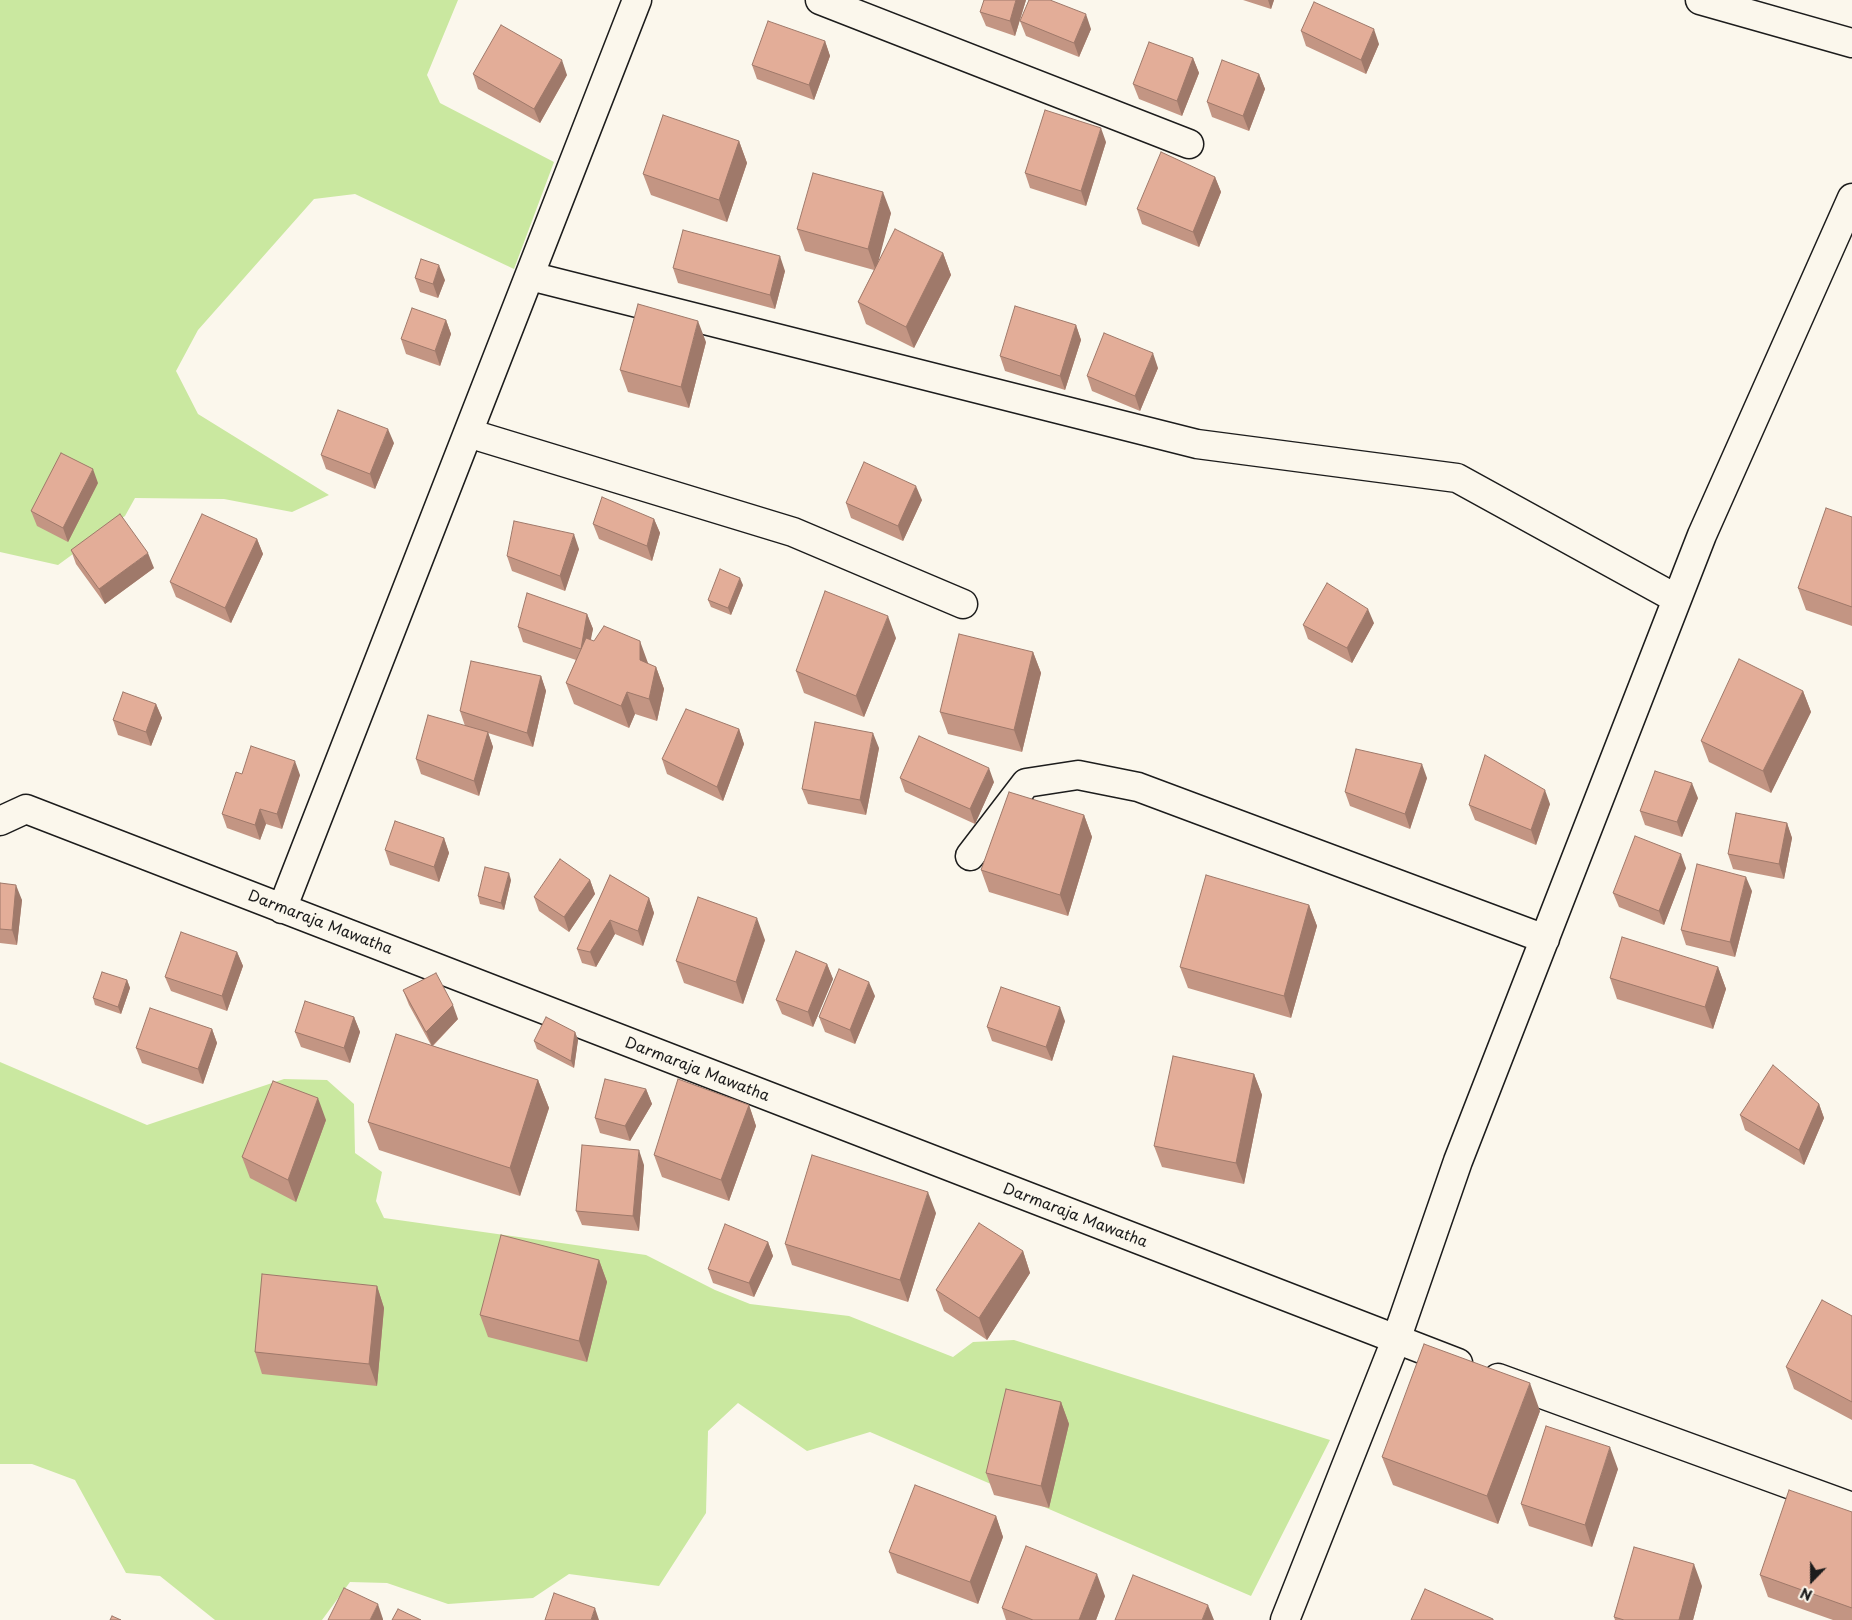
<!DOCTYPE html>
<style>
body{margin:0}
#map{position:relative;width:1852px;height:1620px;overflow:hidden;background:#fbf7ec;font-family:"Playpen Sans",sans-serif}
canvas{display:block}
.north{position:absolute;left:1787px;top:1555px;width:50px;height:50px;-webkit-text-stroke:4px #fbf7ec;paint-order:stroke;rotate:202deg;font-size:14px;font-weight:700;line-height:20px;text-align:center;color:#1c1c1c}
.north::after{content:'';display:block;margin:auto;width:18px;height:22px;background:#1c1c1c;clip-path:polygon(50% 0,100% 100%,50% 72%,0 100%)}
</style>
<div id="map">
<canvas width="1852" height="1620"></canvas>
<div class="north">N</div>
</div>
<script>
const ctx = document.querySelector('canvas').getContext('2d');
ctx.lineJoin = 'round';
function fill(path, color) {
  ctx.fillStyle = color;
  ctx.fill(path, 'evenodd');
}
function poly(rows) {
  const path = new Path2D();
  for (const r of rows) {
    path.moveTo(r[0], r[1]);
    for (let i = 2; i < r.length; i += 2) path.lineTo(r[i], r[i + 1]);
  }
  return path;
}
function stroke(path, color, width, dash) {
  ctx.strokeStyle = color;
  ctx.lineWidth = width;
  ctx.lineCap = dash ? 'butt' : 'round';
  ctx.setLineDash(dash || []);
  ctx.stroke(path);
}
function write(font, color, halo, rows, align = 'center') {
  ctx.font = font + ' "Playpen Sans",sans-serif';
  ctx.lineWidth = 4;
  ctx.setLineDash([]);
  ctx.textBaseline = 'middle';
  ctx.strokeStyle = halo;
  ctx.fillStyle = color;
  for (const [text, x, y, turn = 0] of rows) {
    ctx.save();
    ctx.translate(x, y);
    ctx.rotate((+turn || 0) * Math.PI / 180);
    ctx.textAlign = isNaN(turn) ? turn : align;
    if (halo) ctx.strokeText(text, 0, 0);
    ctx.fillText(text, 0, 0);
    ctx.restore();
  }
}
fill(poly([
 [0,0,458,0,427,75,440,103,554,162,514,269,355,194,314,199,198,330,176,371,198,414,329,495,292,512,224,499,135,498,125,516,58,565,0,552],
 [0,1062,147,1125,284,1079,327,1080,354,1104,355,1153,382,1172,376,1201,384,1218,646,1255,715,1290,750,1304,849,1316,953,1357,973,1342,1014,1340,1330,1440,1251,1596,870,1432,807,1451,738,1403,708,1431,706,1513,659,1586,569,1574,533,1598,448,1604,387,1583,350,1582,322,1620,215,1620,160,1576,126,1573,75,1480,32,1464,0,1464]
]), '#cae8a0');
const minor = poly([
 [820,0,1189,144],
 [1700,0,1852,43],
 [530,276,1197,444,1457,478,1677,599],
 [468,433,793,532,963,604],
 [0,821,26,809,1458,1363],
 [970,856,1026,783,1078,775,1138,787,1545,939],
 [282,909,637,0],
 [1498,1378,1852,1507],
 [1285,1620,1396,1340,1458,1161,1702,535,1852,198]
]);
stroke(minor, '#1c1c1c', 31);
stroke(minor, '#fbf7ec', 28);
fill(poly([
 [1026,0,1015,36,986,26,980,12],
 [1243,0,1274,0,1271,9],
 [1020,21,1091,29,1079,57,1026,36],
 [1301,31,1379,44,1366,74,1306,46],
 [825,41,830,56,814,100,757,79,752,65],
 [1193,58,1199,73,1182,116,1139,99,1133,84],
 [473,74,567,75,540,123,478,89],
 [1259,74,1265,89,1249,131,1212,117,1207,102],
 [739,141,747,163,727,222,651,195,643,174],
 [1106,142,1086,206,1030,188,1025,173],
 [1215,177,1221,192,1199,247,1142,224,1137,209],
 [891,213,877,264,943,253,951,275,914,348,866,324,858,302,874,270,805,251,797,229],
 [673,268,785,271,775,309,678,283],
 [415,278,445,280,438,298,420,292],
 [446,320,451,334,440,366,406,354,401,339],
 [1076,325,1081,340,1065,390,1005,371,1000,356],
 [706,342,689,408,628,392,620,370],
 [1158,368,1140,411,1092,391,1087,376],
 [394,443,375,489,326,469,321,455],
 [98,483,68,542,37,526,31,511],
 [922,500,903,541,851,518,846,503],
 [1852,517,1852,626,1806,610,1798,588],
 [654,519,660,533,652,561,599,539,593,524],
 [257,539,263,554,231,623,176,597,170,582],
 [579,549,565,591,512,571,507,556],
 [71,550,154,568,105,604,76,564],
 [743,585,731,615,711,607,708,600],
 [587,614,593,629,590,640,648,663,648,664,656,667,664,689,657,721,635,714,629,728,574,704,566,683,576,660,523,642,518,627],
 [1374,623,1352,663,1308,639,1303,625],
 [896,638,864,717,804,693,796,671],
 [1033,652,1041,673,1022,752,948,734,940,712],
 [541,676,546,691,533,747,488,733,493,747,479,796,421,774,416,759,465,726,460,711],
 [1803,691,1811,712,1771,793,1709,762,1701,741],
 [156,704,162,718,151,746,118,735,113,720],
 [739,729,744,744,723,801,667,774,662,759],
 [879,748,866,815,808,804,802,789],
 [242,774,300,775,282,829,266,824,260,840,227,828,222,814],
 [900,778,994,782,975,824,905,792],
 [1427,778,1410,829,1350,806,1345,792],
 [1698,798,1682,837,1645,825,1640,811],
 [1550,804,1536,845,1475,820,1469,805],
 [1084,815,1092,837,1068,916,989,892,981,870],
 [1787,823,1792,838,1784,879,1733,869,1728,854],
 [444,838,449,853,439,882,390,865,385,850],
 [1686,868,1664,925,1619,907,1613,893],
 [610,875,649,898,654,913,643,946,615,934,596,967,582,963,577,949],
 [511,880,504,910,480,904,478,896],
 [590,880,595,894,569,932,539,911,534,897],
 [0,883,22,900,17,945,0,943],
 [1752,891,1735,957,1686,945,1681,930],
 [1309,905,1317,926,1291,1018,1188,988,1180,967],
 [765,940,743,1004,684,983,676,961],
 [237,952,243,966,227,1011,171,991,165,977],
 [827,964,833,979,813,1027,782,1014,776,1000],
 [1718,967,1726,989,1713,1029,1617,999,1610,978],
 [127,980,130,988,121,1014,95,1005,93,998],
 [403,990,458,1019,433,1046,538,1080,549,1108,520,1196,379,1150,368,1122,431,1045,409,1005],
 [875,996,855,1044,825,1032,819,1017],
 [354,1017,360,1032,350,1063,301,1047,295,1032],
 [1065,1021,1052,1061,992,1041,987,1027],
 [212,1029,217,1043,203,1084,142,1063,136,1048],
 [575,1032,578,1040,574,1068,537,1049,534,1041],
 [1254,1074,1262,1095,1244,1184,1162,1167,1154,1146],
 [646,1089,652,1104,630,1141,600,1133,595,1118],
 [1819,1104,1824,1118,1804,1165,1745,1130,1740,1115],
 [749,1105,756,1126,729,1201,662,1177,654,1155],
 [326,1120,296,1202,250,1178,242,1157],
 [644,1165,639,1231,582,1225,576,1211],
 [936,1213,908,1302,792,1265,785,1244],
 [768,1242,773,1256,754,1297,713,1283,708,1269],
 [1023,1251,1030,1273,987,1340,944,1311,936,1290],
 [599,1260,607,1282,587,1362,488,1337,480,1315],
 [377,1286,384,1308,377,1386,262,1374,255,1352],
 [1852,1316,1852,1420,1794,1389,1786,1367],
 [1061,1402,1069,1424,1049,1508,994,1495,986,1473],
 [1540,1411,1498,1524,1393,1485,1382,1457],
 [1618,1469,1592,1547,1529,1526,1521,1504],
 [1852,1512,1852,1620,1833,1620,1768,1597,1760,1575],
 [996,1516,1003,1537,978,1604,897,1573,889,1552],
 [1702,1586,1693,1620,1615,1620,1614,1617],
 [1105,1596,1096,1620,1006,1620,1002,1608]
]), '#c39583');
fill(poly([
 [1016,0,1026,0,1015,36,1010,21],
 [1268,0,1274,0,1271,9],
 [1086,14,1091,29,1079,57,1074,43],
 [1374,29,1379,44,1366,74,1361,60],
 [825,41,830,56,814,100,809,85],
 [1193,58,1199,73,1182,116,1177,101],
 [562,60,567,75,540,123,534,109],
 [1259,74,1265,89,1249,131,1243,116],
 [1101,128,1106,142,1086,206,1081,191],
 [739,141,747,163,727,222,719,200],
 [1215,177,1221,192,1199,247,1193,232],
 [883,192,891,213,876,271,868,249],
 [943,253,951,275,914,348,906,327],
 [780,256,785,271,775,309,770,295],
 [439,265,445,280,438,298,433,284],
 [446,320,451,334,440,366,435,351],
 [698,321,706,342,689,408,681,387],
 [1076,325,1081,340,1065,390,1060,376],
 [1153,353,1158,368,1140,411,1135,396],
 [388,429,394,443,375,489,370,474],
 [93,469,98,483,68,542,63,528],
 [916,486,922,500,903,541,898,526],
 [654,519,660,533,652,561,647,546],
 [574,534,579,549,565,591,560,576],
 [257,539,263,554,231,623,225,608],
 [148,553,154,568,105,604,99,589],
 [740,578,743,585,731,615,728,608],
 [1368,609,1374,623,1352,663,1347,648],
 [587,614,593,629,586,664,581,649],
 [888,616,896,638,864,717,856,696],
 [640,641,648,663,648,682,640,660],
 [1033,652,1041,673,1022,752,1014,730],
 [656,667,664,689,657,721,649,699],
 [541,676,546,691,533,747,527,733],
 [1803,691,1811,712,1771,793,1763,771],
 [627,692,635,714,629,728,621,706],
 [156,704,162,718,151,746,146,732],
 [739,729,744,744,723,801,717,787],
 [488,732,493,747,479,796,474,781],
 [873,733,879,748,866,815,860,800],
 [295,761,300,775,282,829,277,814],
 [1422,764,1427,778,1410,829,1405,814],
 [989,768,994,782,975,824,970,809],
 [1692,783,1698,798,1682,837,1677,822],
 [1545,790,1550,804,1536,845,1531,830],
 [260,809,266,824,260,840,255,825],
 [1084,815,1092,837,1068,916,1060,895],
 [1787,823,1792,838,1784,879,1779,864],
 [444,838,449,853,439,882,434,867],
 [1681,854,1686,868,1664,925,1659,911],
 [509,873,511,880,504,910,501,903],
 [1746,877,1752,891,1735,957,1730,942],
 [590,880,595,894,569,932,564,917],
 [16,885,22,900,17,945,12,930],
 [649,898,654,913,643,946,638,931],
 [1309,905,1317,926,1291,1018,1284,996],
 [757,918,765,940,743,1004,736,982],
 [610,920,615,934,596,967,590,952],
 [237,952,243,966,227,1011,222,996],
 [827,964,833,979,813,1027,808,1012],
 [1718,967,1726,989,1713,1029,1705,1007],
 [127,980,130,988,121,1014,118,1007],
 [869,982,875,996,855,1044,850,1030],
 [453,1005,458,1019,432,1046,426,1032],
 [1060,1007,1065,1021,1052,1061,1046,1047],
 [354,1017,360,1032,350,1063,344,1048],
 [212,1029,217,1043,203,1084,198,1069],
 [575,1032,578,1040,574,1068,571,1061],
 [1254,1074,1262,1095,1244,1184,1236,1163],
 [538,1080,549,1108,520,1196,510,1168],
 [646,1089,652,1104,630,1141,625,1126],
 [318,1098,326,1120,296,1202,288,1180],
 [1819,1104,1824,1118,1804,1165,1799,1150],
 [749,1105,756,1126,729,1201,721,1180],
 [639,1150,644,1165,639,1231,633,1216],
 [928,1192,936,1213,908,1302,900,1280],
 [768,1242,773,1256,754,1297,749,1283],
 [1023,1251,1030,1273,987,1340,979,1318],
 [599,1260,607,1282,587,1362,579,1341],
 [377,1286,384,1308,377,1386,369,1364],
 [1530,1383,1540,1411,1498,1524,1487,1496],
 [1061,1402,1069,1424,1049,1508,1041,1486],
 [1610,1447,1618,1469,1592,1547,1585,1525],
 [996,1516,1003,1537,978,1604,970,1582],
 [1694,1564,1702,1586,1693,1620,1679,1620],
 [1097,1574,1105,1596,1096,1620,1079,1620],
 [378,1604,383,1619,383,1620,370,1620],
 [1208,1605,1214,1620,1202,1620],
 [595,1608,599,1620,591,1620]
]), '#9f796a');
const building = poly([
 [984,0,1016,0,1010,21,980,12,984,0],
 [1029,0,1050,0,1086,14,1074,43,1020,21,1029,0],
 [1314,2,1374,29,1361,60,1301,31,1314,2],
 [768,21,825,41,809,85,752,65,768,21],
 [501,25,562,60,534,109,473,74,501,25],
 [1149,42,1193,58,1177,101,1133,84,1149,42],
 [1222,60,1259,74,1243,116,1207,102,1222,60],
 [1045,110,1101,128,1081,191,1025,173,1045,110],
 [663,115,739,141,719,200,643,174,663,115],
 [1161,152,1215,177,1193,232,1137,209,1161,152],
 [813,173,883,192,868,249,797,229,813,173],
 [895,229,943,253,906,327,858,302,895,229],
 [683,230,780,256,770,295,673,268,683,230],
 [421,259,439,265,433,284,415,278,421,259],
 [638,304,698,321,681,387,620,370,638,304],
 [1015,306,1076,325,1060,376,1000,356,1015,306],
 [412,308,446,320,435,351,401,339,412,308],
 [1104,333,1153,353,1135,396,1087,376,1104,333],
 [338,410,388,429,370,474,321,455,338,410],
 [61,453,93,469,63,528,31,511,61,453],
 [864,462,916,486,898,526,846,503,864,462],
 [602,497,654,519,647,546,593,524,602,497],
 [1826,508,1852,517,1852,607,1798,588,1826,508],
 [120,514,148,553,99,589,71,550,120,514],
 [202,514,257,539,225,608,170,582,202,514],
 [514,521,574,534,560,576,507,556,514,521],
 [720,569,740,578,728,608,708,600,720,569],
 [1327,583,1368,609,1347,648,1303,625,1327,583],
 [825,591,888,616,856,696,796,671,825,591],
 [527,593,587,614,581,649,518,627,527,593],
 [604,626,640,641,640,660,656,667,649,699,627,692,621,706,566,683,586,638,594,641,604,626],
 [959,634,1033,652,1014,730,940,712,959,634],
 [1739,659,1803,691,1763,771,1701,741,1739,659],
 [471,661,541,676,527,733,460,711,471,661],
 [123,692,156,704,146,732,113,720,123,692],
 [686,709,739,729,717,787,662,759,686,709],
 [428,715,488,732,474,781,416,759,428,715],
 [815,722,873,733,860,800,802,789,815,722],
 [919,736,989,768,970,809,900,778,919,736],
 [251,746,295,761,277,814,260,809,255,825,222,814,236,772,242,774,251,746],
 [1356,749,1422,764,1405,814,1345,792,1356,749],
 [1485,755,1545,790,1531,830,1469,805,1485,755],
 [1655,771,1692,783,1677,822,1640,811,1655,771],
 [1009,792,1084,815,1060,895,981,870,1009,792],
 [1736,813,1787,823,1779,864,1728,854,1736,813],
 [395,821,444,838,434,867,385,850,395,821],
 [1635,836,1681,854,1659,911,1613,893,1635,836],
 [560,859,590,880,564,917,534,897,560,859],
 [1697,864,1746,877,1730,942,1681,930,1697,864],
 [485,867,509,873,501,903,478,896,485,867],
 [610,875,649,898,638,931,610,920,590,952,577,949,610,875],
 [1206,875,1309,905,1284,996,1180,967,1206,875],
 [0,883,16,885,12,930,0,929,0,883],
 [698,897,757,918,736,982,676,961,698,897],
 [181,932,237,952,222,996,165,977,181,932],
 [1622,937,1718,967,1705,1007,1610,978,1622,937],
 [796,951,827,964,808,1012,776,1000,796,951],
 [839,969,869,982,850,1030,819,1017,839,969],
 [102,972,127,980,118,1007,93,998,102,972],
 [436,973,453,1005,426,1032,403,990,436,973],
 [1001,987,1060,1007,1046,1047,987,1027,1001,987],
 [305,1001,354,1017,344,1048,295,1032,305,1001],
 [150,1008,212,1029,198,1069,136,1048,150,1008],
 [546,1017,575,1032,571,1061,534,1041,546,1017],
 [396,1034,538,1080,510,1168,368,1122,396,1034],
 [1173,1056,1254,1074,1236,1163,1154,1146,1173,1056],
 [1773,1065,1819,1104,1799,1150,1740,1115,1773,1065],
 [605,1079,646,1089,625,1126,595,1118,605,1079],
 [678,1079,749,1105,721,1180,654,1155,678,1079],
 [273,1081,318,1098,288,1180,242,1157,273,1081],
 [582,1145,639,1150,633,1216,576,1211,582,1145],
 [812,1155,928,1192,900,1280,785,1244,812,1155],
 [979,1223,1023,1251,979,1318,936,1290,979,1223],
 [725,1224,768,1242,749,1283,708,1269,725,1224],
 [501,1235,599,1260,579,1341,480,1315,501,1235],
 [262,1274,377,1286,369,1364,255,1352,262,1274],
 [1822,1300,1852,1316,1852,1402,1786,1367,1822,1300],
 [1424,1344,1530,1383,1487,1496,1382,1457,1424,1344],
 [1006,1389,1061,1402,1041,1486,986,1473,1006,1389],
 [1546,1426,1610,1447,1585,1525,1521,1504,1546,1426],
 [915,1485,996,1516,970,1582,889,1552,915,1485],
 [1789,1490,1852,1512,1852,1608,1760,1575,1789,1490],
 [1026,1546,1097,1574,1079,1620,1033,1620,1002,1608,1026,1546],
 [1634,1547,1694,1564,1679,1620,1624,1620,1614,1617,1634,1547],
 [1133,1575,1208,1605,1202,1620,1115,1620,1133,1575],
 [344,1588,378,1604,370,1620,328,1620,344,1588],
 [1425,1589,1493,1619,1493,1620,1411,1620,1425,1589],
 [554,1593,595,1608,591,1620,545,1620,554,1593],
 [398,1609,421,1620,392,1620,398,1609],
 [112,1616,121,1620,110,1620,112,1616]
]);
fill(building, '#e3ad98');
stroke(building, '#9f796a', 1);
write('15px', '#1c1c1c', '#fbf7ec', [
 ["Darmaraja Mawatha",320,923,21],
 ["Darmaraja Mawatha",697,1070,21],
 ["Darmaraja Mawatha",1075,1216,21]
]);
</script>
